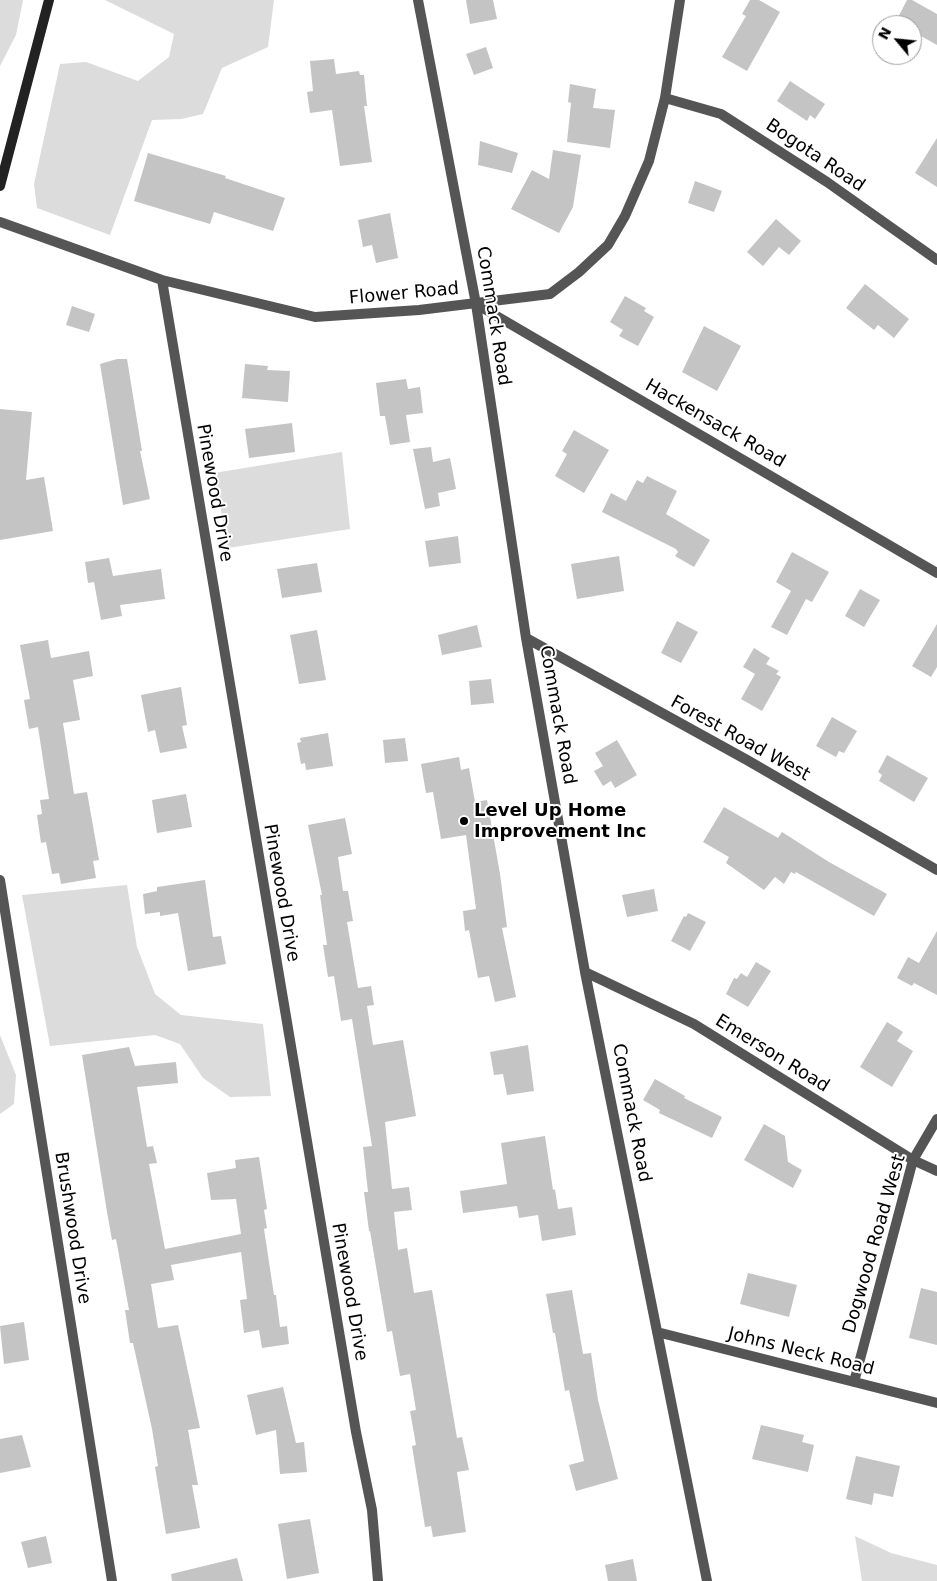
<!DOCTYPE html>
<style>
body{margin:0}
#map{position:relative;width:937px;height:1581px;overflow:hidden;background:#fff;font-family:"DejaVu Sans",sans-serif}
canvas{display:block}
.north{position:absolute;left:872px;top:15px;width:50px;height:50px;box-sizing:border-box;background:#fff;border:1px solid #999;border-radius:50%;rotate:298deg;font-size:14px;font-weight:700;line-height:20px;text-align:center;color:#000}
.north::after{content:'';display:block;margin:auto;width:18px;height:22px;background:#000;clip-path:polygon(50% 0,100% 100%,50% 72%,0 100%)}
</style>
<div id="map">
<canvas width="937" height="1581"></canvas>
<div class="north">N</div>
</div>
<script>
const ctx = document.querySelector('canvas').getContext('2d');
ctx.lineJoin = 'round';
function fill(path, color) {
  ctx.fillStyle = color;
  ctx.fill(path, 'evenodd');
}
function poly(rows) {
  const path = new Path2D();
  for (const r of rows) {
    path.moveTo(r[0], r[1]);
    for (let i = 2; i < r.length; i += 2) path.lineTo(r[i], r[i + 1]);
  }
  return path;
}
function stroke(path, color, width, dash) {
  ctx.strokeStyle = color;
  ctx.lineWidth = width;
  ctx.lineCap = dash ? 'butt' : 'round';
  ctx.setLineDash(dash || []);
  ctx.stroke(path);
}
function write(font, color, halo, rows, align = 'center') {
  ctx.font = font + ' "DejaVu Sans",sans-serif';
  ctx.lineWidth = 4;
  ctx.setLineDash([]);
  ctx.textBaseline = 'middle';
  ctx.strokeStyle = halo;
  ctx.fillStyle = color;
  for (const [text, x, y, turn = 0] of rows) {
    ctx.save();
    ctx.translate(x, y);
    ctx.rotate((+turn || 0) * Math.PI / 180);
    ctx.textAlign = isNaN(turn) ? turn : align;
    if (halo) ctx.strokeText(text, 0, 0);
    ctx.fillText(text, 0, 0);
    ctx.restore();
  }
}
fill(poly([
 [0,0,23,0,16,35,0,66],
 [105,0,274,0,268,47,222,68,203,114,181,119,152,120,110,235,37,208,34,184,60,64,86,62,138,81,169,57,174,34],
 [342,452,350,529,228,548,214,473],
 [127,885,137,947,155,994,181,1015,263,1024,271,1096,230,1097,203,1078,180,1044,155,1035,50,1046,22,895],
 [0,1035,16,1075,14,1104,0,1114],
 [855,1536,891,1553,937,1565,937,1581,862,1581]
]), '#dcdcdc');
fill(poly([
 [466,0,493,0,497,19,470,24],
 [750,0,759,0,780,12,747,71,722,57,746,16,742,14],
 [907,0,912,0,937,14,937,45,912,31,912,25,894,25],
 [486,47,493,68,474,75,466,54],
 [334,59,336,74,359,71,360,75,364,75,367,106,364,106,372,162,340,166,332,110,310,113,307,92,313,91,310,61],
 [790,81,825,104,815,119,810,115,807,121,777,101],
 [570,84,596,89,593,108,615,110,610,148,567,142,571,103,568,102],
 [937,138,937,187,915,173],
 [480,141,518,153,512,173,478,165],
 [553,150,581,155,573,207,559,233,511,209,532,170,549,179],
 [148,153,226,176,225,178,285,198,273,231,214,212,210,224,134,201],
 [695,181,722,191,714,212,688,203],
 [390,213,398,258,376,263,372,245,363,247,358,220],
 [776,219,801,241,789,255,779,247,763,266,747,252],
 [865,284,909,319,894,338,878,325,874,330,846,308],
 [625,296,646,308,644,311,654,317,638,346,619,336,623,330,610,322],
 [72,306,95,314,89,332,66,325],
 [704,326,741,346,717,391,682,372],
 [117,359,127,359,142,451,140,451,150,499,123,505,100,364],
 [245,364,268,366,267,370,290,371,288,402,242,398],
 [406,379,408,389,420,387,423,413,406,415,410,442,390,445,385,416,380,416,376,383],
 [0,409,32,412,26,480,44,477,53,531,0,540],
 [292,423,295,452,249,458,245,429],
 [574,430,609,450,584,493,555,476,567,454,562,451],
 [431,447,433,462,450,458,456,489,438,493,440,506,425,509,413,449],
 [647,476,677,491,666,514,710,540,694,567,675,556,678,552,676,549,602,512,611,493,626,501,637,480,643,483],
 [458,536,461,563,429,567,425,541],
 [792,552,829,572,812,602,806,599,787,635,771,627,791,591,776,582],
 [619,556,624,591,577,599,571,564],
 [109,558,113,576,161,569,165,599,120,605,122,616,101,620,94,582,88,583,85,562],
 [317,563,322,592,282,598,277,569],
 [860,589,880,600,864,627,845,616],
 [677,621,698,632,681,663,661,653],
 [937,624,937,667,931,677,912,666],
 [477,625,482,647,442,655,438,635],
 [317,630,326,680,299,684,290,635],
 [48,640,51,658,89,651,93,676,73,680,80,720,63,723,74,794,87,792,99,860,93,861,96,878,61,884,59,873,52,874,46,842,41,843,37,815,42,814,40,800,49,799,38,727,29,729,24,700,30,699,20,645],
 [754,648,770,658,766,664,779,671,776,674,781,677,762,711,741,699,755,674,743,667],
 [491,679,494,703,471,705,469,681],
 [181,687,187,725,182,726,187,748,160,753,155,730,148,732,141,695],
 [832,717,857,731,844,753,839,751,836,757,816,746],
 [328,733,333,766,306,770,305,763,301,764,297,743,301,742,300,738],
 [405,738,408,761,385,763,383,740],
 [617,740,637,775,615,788,611,781,603,786,594,771,603,766,595,753],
 [887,755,928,778,914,802,879,781,882,775,878,772],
 [459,757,461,770,469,768,475,802,487,800,500,874,507,927,502,928,516,997,495,1002,489,976,478,978,469,930,465,931,463,911,476,909,466,835,441,839,433,792,426,793,421,764],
 [186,794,192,827,157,833,152,800],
 [724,807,778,838,782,832,829,862,887,894,874,916,796,872,795,874,791,872,784,884,775,877,764,890,726,863,729,857,703,842],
 [345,818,352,854,338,857,343,891,348,891,353,921,347,922,358,988,371,986,374,1005,367,1006,373,1045,403,1040,416,1116,385,1122,392,1189,409,1187,412,1210,394,1212,398,1250,407,1248,414,1293,432,1290,457,1438,462,1437,469,1470,457,1472,466,1532,433,1537,431,1526,425,1527,412,1446,416,1445,410,1411,416,1410,410,1374,400,1376,392,1331,387,1332,370,1231,369,1231,364,1192,368,1192,363,1147,372,1146,352,1019,341,1021,334,976,328,977,323,945,327,945,320,895,322,895,308,825],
 [205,880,213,937,221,936,226,964,188,971,178,913,160,916,160,912,145,914,143,894,157,891,157,887],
 [654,889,658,911,627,917,622,895],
 [688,913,706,922,690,951,671,941,684,916,686,917],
 [937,931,937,995,914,983,912,986,897,978,908,957,919,963],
 [756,962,771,971,748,1007,726,994,734,978,737,979,741,973,747,977],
 [887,1022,903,1032,897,1041,913,1051,892,1087,860,1067],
 [528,1045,534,1091,507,1095,503,1074,494,1075,490,1052],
 [129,1047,135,1066,176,1062,178,1083,137,1087,147,1147,153,1146,157,1163,149,1164,165,1249,241,1234,236,1199,211,1200,207,1173,236,1168,235,1160,259,1157,267,1209,264,1210,267,1228,264,1229,274,1295,276,1295,280,1327,287,1326,289,1344,262,1348,259,1330,244,1333,240,1300,247,1299,241,1252,171,1265,174,1280,151,1284,158,1328,178,1325,200,1428,188,1430,198,1485,192,1485,200,1528,166,1534,155,1467,158,1466,152,1429,133,1343,130,1343,125,1310,129,1310,116,1239,112,1240,107,1212,82,1055],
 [655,1079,685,1096,684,1098,722,1117,712,1138,659,1113,660,1110,643,1100],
 [764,1124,785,1136,788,1162,802,1170,793,1188,744,1160],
 [545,1136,553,1190,555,1189,558,1209,572,1207,576,1235,542,1241,538,1215,519,1218,517,1206,463,1213,460,1191,507,1184,501,1143],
 [748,1273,797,1285,789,1317,740,1304],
 [921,1288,937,1292,937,1345,909,1338],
 [572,1290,583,1354,591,1353,598,1400,618,1479,576,1491,569,1465,584,1461,569,1390,565,1391,555,1333,553,1333,546,1294],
 [24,1322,29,1360,4,1364,0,1326],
 [283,1387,296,1443,304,1442,307,1472,280,1474,276,1430,256,1435,247,1395],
 [761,1425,804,1435,802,1442,814,1445,808,1472,752,1459],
 [22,1435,31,1467,0,1473,0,1439],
 [856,1456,900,1466,893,1497,874,1493,872,1505,846,1499],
 [310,1519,319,1573,287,1579,278,1524],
 [46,1536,52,1563,28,1568,21,1542],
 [237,1558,243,1581,172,1581,171,1574],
 [633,1559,637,1581,608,1581,605,1565]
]), '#c4c4c4');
stroke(poly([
 [418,0,476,304,526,638,585,972,707,1581],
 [665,98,721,114,827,182,937,260],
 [0,222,162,280,315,317,419,310,550,294,579,272,608,245,625,216,649,161,665,98,680,0],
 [162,280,356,1432,372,1510,378,1581],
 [476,304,937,573],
 [526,638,747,760,937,870],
 [0,880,112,1581],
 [585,972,694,1024,913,1160,937,1171],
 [657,1332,937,1403],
 [854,1382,913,1160,937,1119]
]), '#555', 10);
stroke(poly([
 [0,186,49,0]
]), '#222', 10);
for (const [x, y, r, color] of [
 [464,821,5,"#000"]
]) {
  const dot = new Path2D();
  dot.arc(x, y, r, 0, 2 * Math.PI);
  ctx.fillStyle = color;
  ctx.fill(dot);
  stroke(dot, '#fff', 2);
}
write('18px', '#000', '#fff', [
 ["Bogota Road",815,156,34],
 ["Flower Road",404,294,-5],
 ["Commack Road",493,316,81],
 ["Hackensack Road",715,424,30],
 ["Pinewood Drive",214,493,80],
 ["Commack Road",557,715,80],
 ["Forest Road West",740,739,29],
 ["Pinewood Drive",281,893,80],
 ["Emerson Road",772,1054,32],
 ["Commack Road",631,1113,79],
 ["Brushwood Drive",72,1228,81],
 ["Dogwood Road West",875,1244,-74],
 ["Pinewood Drive",349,1292,80],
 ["Johns Neck Road",801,1352,14]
]);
write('bold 18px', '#000', '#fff', [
 ["Level Up Home",474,811],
 ["Improvement Inc",474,832]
], 'left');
</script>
